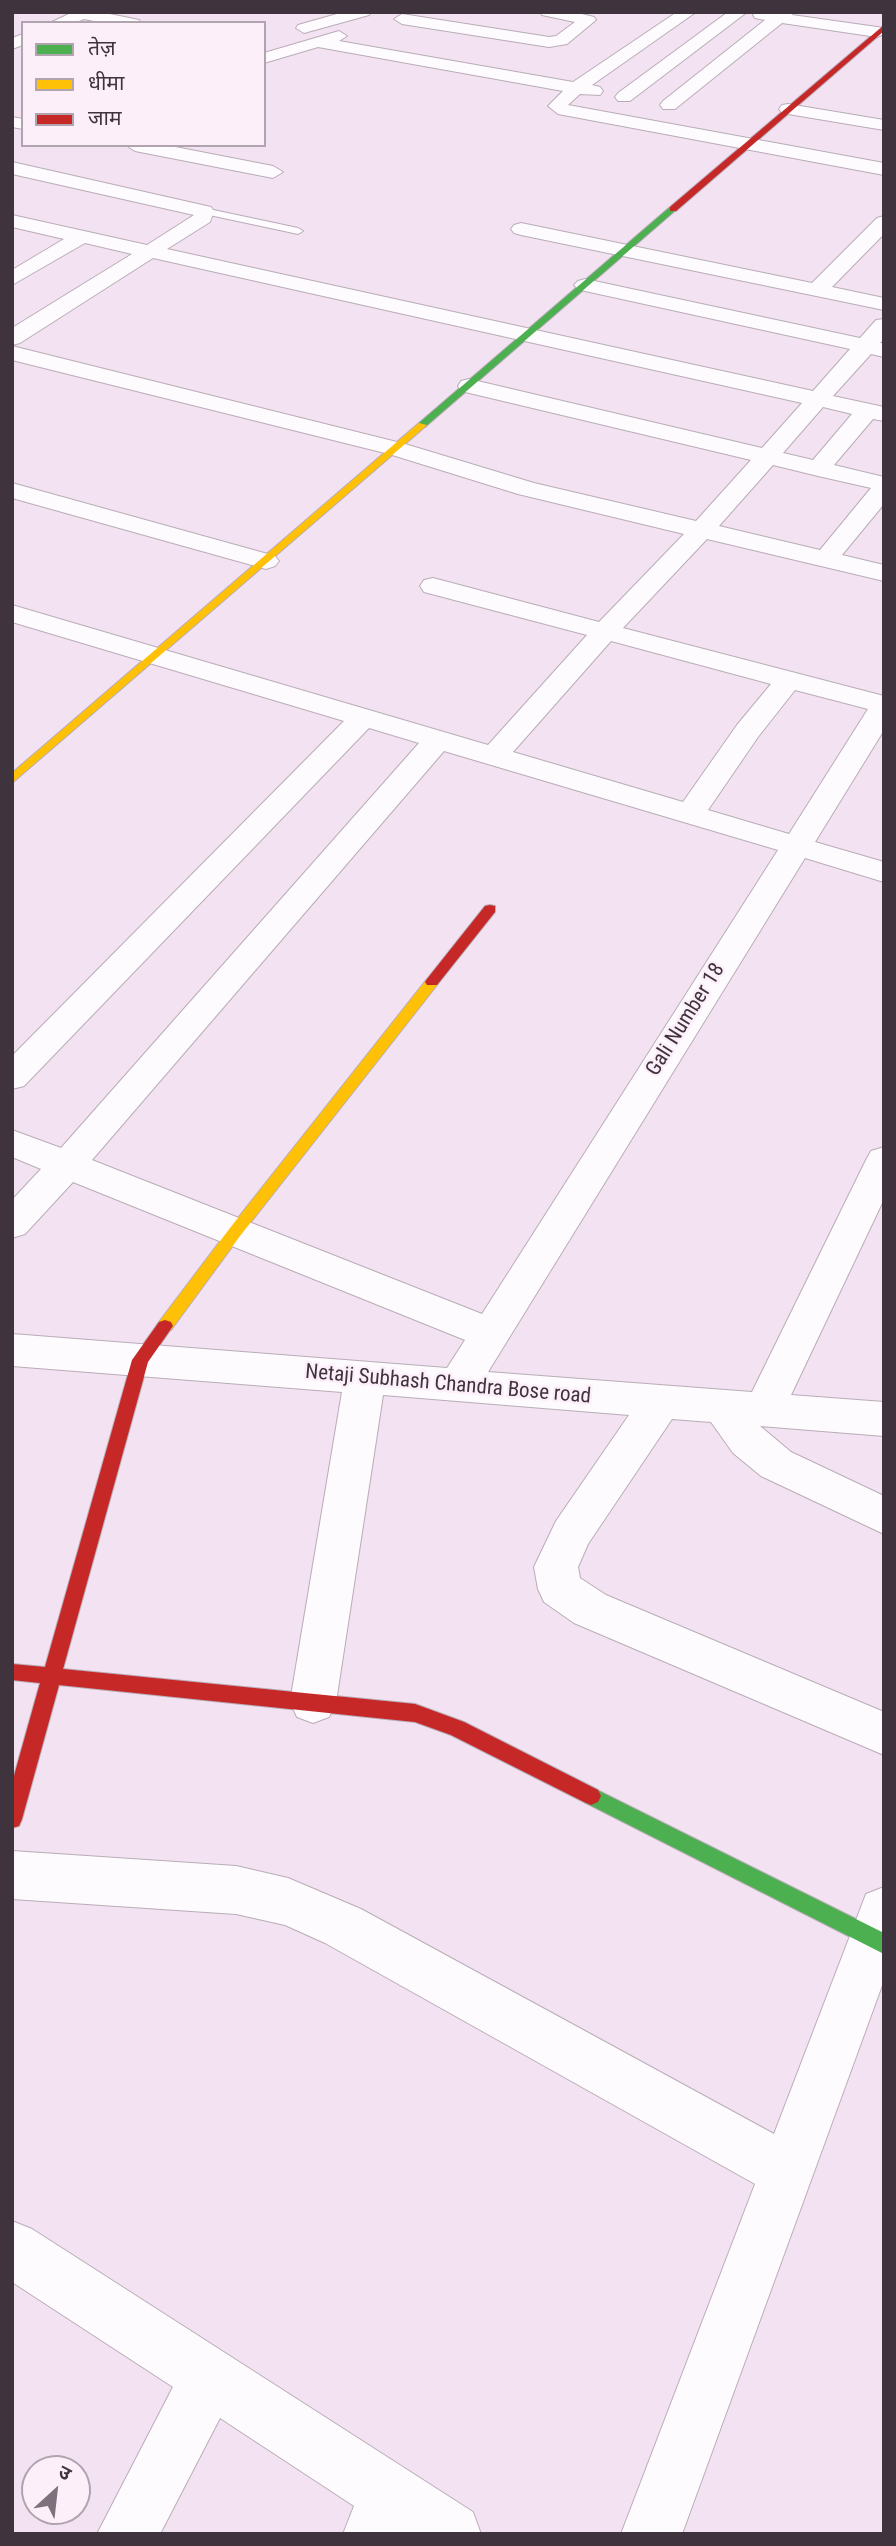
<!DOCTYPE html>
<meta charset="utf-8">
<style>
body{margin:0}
#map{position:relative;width:896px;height:2546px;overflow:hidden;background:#f3e2f1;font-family:"Roboto Condensed","Noto Sans Devanagari",sans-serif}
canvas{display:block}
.frame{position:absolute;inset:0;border:14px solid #3f333e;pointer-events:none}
.legend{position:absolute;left:21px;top:21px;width:245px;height:126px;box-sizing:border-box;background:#fceffa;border:2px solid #b0a4af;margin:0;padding:9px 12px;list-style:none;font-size:21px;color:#3f333e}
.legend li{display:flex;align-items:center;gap:14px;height:35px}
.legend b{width:35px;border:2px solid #b0a4af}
.north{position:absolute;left:21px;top:2455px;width:70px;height:70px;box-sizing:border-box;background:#fceffa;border:2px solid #b0a4af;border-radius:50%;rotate:27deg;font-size:19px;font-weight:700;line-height:28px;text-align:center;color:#3f333e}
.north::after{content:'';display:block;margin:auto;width:24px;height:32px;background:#7e707d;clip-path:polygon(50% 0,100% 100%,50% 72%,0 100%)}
</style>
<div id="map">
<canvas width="896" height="2546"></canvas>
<div class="frame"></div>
<ul class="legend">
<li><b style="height:9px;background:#4caf50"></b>तेज़</li>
<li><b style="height:9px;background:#ffc107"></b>धीमा</li>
<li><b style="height:9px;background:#c62828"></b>जाम</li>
</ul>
<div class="north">उ</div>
</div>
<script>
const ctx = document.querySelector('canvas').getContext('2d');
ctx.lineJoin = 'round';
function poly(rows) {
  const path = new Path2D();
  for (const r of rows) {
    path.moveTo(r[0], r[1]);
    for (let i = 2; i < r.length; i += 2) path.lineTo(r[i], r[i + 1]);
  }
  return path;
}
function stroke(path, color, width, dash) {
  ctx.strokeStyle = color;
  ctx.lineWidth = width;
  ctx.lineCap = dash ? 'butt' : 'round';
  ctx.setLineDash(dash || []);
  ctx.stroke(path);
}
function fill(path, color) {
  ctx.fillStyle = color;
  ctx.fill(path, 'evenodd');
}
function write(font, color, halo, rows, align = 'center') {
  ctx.font = font + ' "Roboto Condensed",sans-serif';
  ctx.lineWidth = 5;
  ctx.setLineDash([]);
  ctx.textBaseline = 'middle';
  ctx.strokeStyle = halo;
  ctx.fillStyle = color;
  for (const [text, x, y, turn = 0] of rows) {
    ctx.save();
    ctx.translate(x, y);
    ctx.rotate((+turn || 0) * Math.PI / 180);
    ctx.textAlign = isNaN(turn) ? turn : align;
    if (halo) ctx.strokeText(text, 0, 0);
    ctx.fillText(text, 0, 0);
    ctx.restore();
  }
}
const lane = poly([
 [204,208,298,228,303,231,298,234,200,213,199,211,204,208]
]);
const street = poly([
 [73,12,100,12,139,20,141,23,104,23,84,19,74,23,50,23,73,12],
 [344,12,371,12,369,15,304,33,296,28,298,25,344,12],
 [540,12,574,12,594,17,596,20,567,44,549,47,402,24,394,19,402,14,549,37,556,36,575,22,542,15,540,12],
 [677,12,696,12,592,85,600,87,603,91,600,95,580,94,568,105,884,163,884,175,558,114,548,106,563,91,318,47,264,63,264,53,339,31,347,36,339,41,573,82,677,12],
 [728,12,747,12,630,101,618,101,615,97,618,93,728,12],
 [755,12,794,12,792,15,877,27,883,28,884,34,877,37,782,23,675,109,663,109,660,105,663,101,765,20,755,18,753,15,755,12],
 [23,34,23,45,12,49,12,38,23,34],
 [788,104,884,120,884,130,782,113,779,109,782,105,788,104],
 [12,117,23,119,23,129,12,127,12,117],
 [126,145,165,145,273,166,283,172,273,178,135,151,126,145],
 [12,162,211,207,214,211,210,222,167,249,813,391,850,349,585,291,578,289,574,285,578,281,585,279,860,338,876,320,884,319,884,339,880,343,884,343,884,357,871,354,833,396,884,407,884,421,873,419,834,465,884,477,884,504,842,555,884,565,884,581,707,539,623,628,884,696,884,730,815,842,884,862,884,882,805,858,488,1372,752,1392,866,1160,871,1151,884,1147,884,1199,791,1395,884,1402,884,1436,760,1426,791,1452,884,1496,884,1534,761,1476,733,1453,711,1422,672,1419,588,1544,578,1567,580,1578,606,1595,884,1712,884,1755,574,1623,544,1602,538,1589,534,1567,556,1521,629,1415,383,1395,336,1702,329,1717,313,1723,297,1717,290,1702,342,1392,12,1366,12,1334,447,1368,465,1340,73,1182,25,1234,12,1238,12,1200,41,1169,12,1157,12,1130,61,1148,419,743,369,728,24,1086,12,1089,12,1056,344,721,12,622,12,605,488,745,587,635,424,592,420,586,424,580,433,578,599,622,684,534,518,494,389,454,12,360,12,346,405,444,534,483,696,521,751,460,461,391,458,386,461,381,469,379,762,448,802,403,153,258,20,343,12,345,12,328,132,254,85,243,12,285,12,270,64,239,12,227,12,215,147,245,194,215,12,174,12,162],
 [823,407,852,414,813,460,783,453,823,407],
 [773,465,818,476,871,488,820,550,719,526,773,465],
 [611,641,771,684,737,725,683,802,513,752,611,641],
 [795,690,868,709,789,834,708,810,758,737,795,690],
 [444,751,778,850,482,1314,92,1160,444,751],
 [884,216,884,234,832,287,884,298,884,310,521,235,514,233,511,229,514,225,521,223,812,283,877,218,884,216],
 [12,483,275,556,279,561,275,566,266,569,12,498,12,483],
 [12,1851,236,1866,288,1878,361,1909,774,2134,866,1894,884,1887,884,1980,682,2534,621,2534,755,2184,325,1943,285,1925,236,1914,12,1899,12,1851],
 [12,2221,32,2229,473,2512,481,2534,343,2534,354,2506,220,2418,160,2534,97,2534,173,2387,12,2282,12,2221]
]);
const fast = poly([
 [670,207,677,209,425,427,419,427,419,423,670,207],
 [591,1787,884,1933,884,1954,584,1802,581,1796,584,1790,591,1787]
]);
const slow = poly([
 [419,423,427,425,12,783,12,773,419,423],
 [432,978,437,979,439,982,437,985,240,1236,171,1330,159,1330,157,1326,159,1322,230,1228,427,979,432,978]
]);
const jam = poly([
 [884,25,884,31,676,211,670,211,670,207,884,25],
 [490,905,495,906,495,912,437,985,427,985,425,982,427,979,485,906,490,905],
 [165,1320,171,1322,173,1326,148,1362,63,1669,415,1704,464,1722,598,1790,601,1796,598,1802,591,1805,584,1802,451,1735,415,1722,59,1685,22,1819,19,1826,12,1828,12,1783,40,1683,12,1680,12,1664,45,1667,132,1360,159,1322,165,1320]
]);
stroke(lane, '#b9adb8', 2);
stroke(street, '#b9adb8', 2);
stroke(fast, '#b9adb8', 2);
stroke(slow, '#b9adb8', 2);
stroke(jam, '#b9adb8', 2);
fill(lane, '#fdfbfd');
fill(street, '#fdfbfd');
fill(fast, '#4caf50');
fill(slow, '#ffc107');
fill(jam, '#c62828');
write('21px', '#3f333e', '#fceffa', [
 ["Gali Number 18",686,1020,-58],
 ["Netaji Subhash Chandra Bose road",448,1385,5]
]);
</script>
